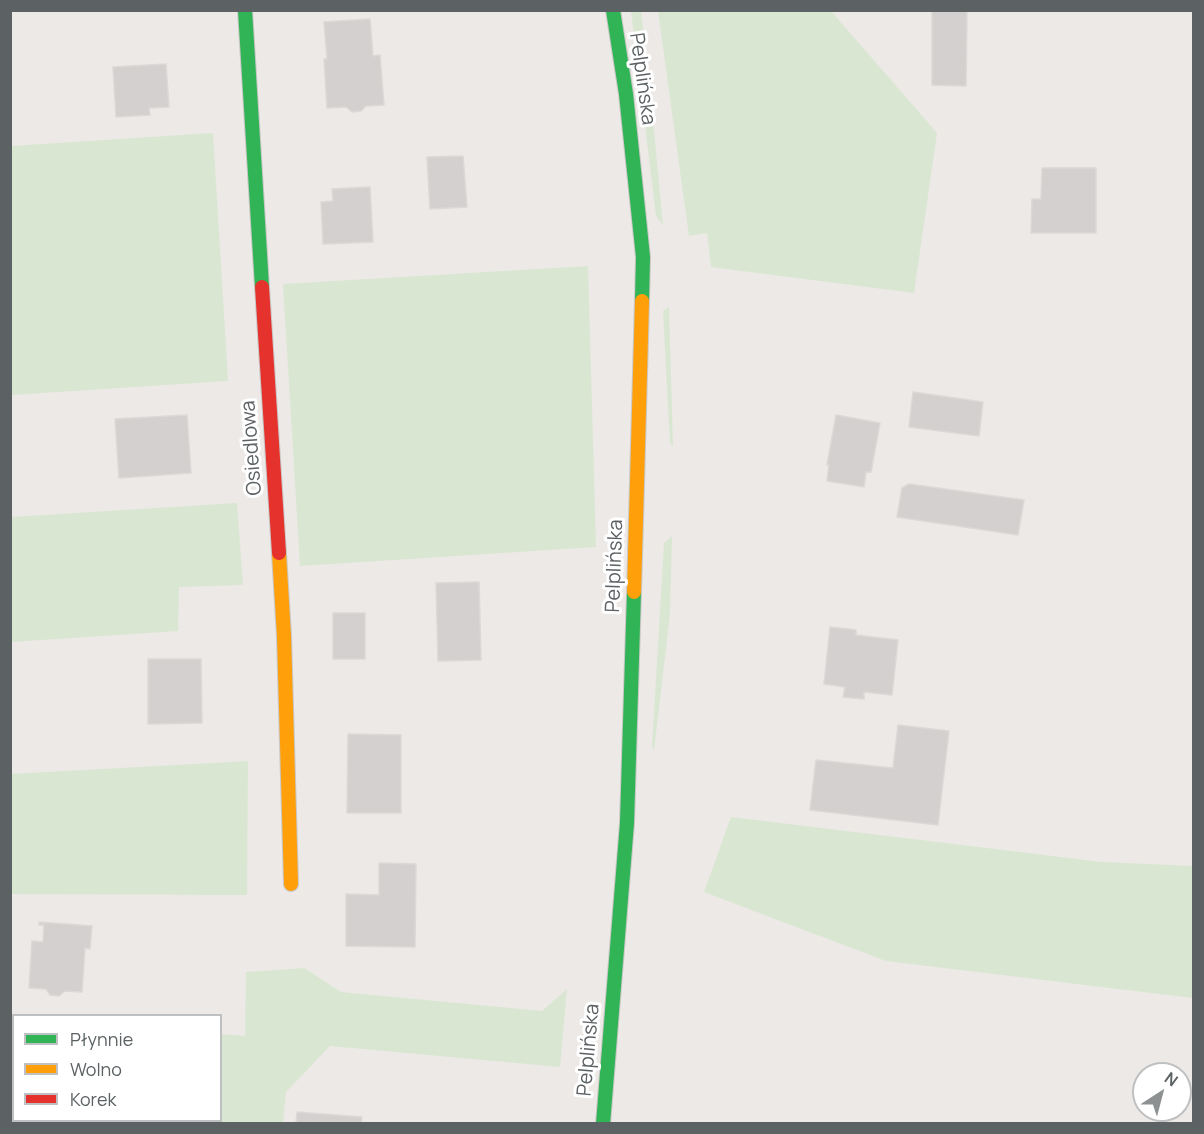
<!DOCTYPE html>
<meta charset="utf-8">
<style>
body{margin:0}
#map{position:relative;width:1204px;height:1134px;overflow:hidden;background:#ece9e6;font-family:Manrope,sans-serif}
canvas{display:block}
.frame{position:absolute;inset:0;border:12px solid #5c6264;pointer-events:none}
.legend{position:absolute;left:12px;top:1014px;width:210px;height:108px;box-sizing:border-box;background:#fff;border:2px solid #bec0c1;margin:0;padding:8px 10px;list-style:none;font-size:18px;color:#5c6264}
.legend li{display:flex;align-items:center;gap:12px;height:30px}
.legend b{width:30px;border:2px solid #bec0c1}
.north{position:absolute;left:1132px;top:1062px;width:60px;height:60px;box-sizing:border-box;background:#fff;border:2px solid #bec0c1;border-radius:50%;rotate:36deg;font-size:16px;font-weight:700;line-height:24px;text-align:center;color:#5c6264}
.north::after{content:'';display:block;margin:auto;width:21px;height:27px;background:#8e9192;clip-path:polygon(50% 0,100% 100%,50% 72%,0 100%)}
</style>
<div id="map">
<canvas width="1204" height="1134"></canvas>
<div class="frame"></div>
<ul class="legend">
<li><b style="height:8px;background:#30b455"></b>Płynnie</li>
<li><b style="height:8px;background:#ff9f0a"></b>Wolno</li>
<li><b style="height:8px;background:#e5322d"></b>Korek</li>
</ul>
<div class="north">N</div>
</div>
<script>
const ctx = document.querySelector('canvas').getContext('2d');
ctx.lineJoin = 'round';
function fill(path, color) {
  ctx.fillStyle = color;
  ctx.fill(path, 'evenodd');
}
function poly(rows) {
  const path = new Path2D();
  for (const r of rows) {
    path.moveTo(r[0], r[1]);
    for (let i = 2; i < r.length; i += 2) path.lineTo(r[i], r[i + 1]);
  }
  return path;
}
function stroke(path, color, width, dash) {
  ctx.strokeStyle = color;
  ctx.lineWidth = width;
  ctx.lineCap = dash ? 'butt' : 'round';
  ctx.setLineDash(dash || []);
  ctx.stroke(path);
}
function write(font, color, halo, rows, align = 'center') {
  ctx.font = font + ' Manrope,sans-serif';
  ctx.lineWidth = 6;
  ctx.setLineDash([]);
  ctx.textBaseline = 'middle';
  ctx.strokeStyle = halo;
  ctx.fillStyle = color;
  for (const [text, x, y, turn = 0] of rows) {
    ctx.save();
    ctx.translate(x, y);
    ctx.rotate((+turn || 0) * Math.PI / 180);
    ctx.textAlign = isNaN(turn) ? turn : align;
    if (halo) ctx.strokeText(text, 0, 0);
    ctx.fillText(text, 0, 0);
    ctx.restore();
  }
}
fill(poly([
 [11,1014,23,1015,14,1016,14,1120,116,1120,116,1123,11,1123]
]), '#dcd8d6');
fill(poly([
 [631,11,641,11,647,57,663,225,656,216],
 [658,11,831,11,937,133,914,293,711,267,707,233,689,236],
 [213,133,228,381,11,395,11,146],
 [588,266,596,547,300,566,283,284],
 [669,307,673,446,670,443,663,311],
 [237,503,243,585,179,587,178,631,11,642,11,517],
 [672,536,670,614,654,750,652,747,664,543],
 [248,761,247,895,11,894,11,774],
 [731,817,1102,862,1193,866,1193,998,886,961,704,892],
 [304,968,341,992,542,1011,567,989,560,1067,330,1046,286,1092,283,1123,116,1123,116,1120,220,1120,221,1034,245,1036,246,972]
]), '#d9e7d2');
const building = poly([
 [932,10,967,10,966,86,932,85,932,10],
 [370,19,373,56,380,55,384,105,366,106,361,111,352,112,346,107,327,108,324,59,327,59,324,22,370,19],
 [166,64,169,107,149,108,150,115,116,117,113,67,166,64],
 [463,156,467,207,430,209,427,157,463,156],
 [1042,168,1096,168,1096,233,1031,233,1032,199,1041,199,1042,168],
 [370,187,373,242,323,244,321,202,333,201,332,189,370,187],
 [913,392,983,402,979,436,909,427,913,392],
 [187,415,191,473,119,478,115,419,187,415],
 [836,415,880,423,871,472,866,472,864,487,827,481,829,465,827,465,836,415],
 [909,484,1024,500,1018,535,897,517,902,488,909,484],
 [479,582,481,660,438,661,436,583,479,582],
 [333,613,365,613,365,659,333,659,333,613],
 [830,627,856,630,856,635,898,640,892,695,864,692,864,699,843,697,845,687,824,684,830,627],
 [148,659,201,659,202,723,148,724,148,659],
 [898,725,949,731,938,825,810,810,816,760,893,768,898,725],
 [348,734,401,735,401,813,347,813,348,734],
 [379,863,416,864,415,947,346,946,346,894,379,895,379,863],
 [39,922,92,926,90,949,85,948,82,992,65,991,59,996,50,995,46,989,29,988,32,941,43,942,44,925,39,925,39,922],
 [297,1112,362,1117,361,1124,296,1124,297,1112]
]);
fill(building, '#d3d0cf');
stroke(building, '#dcd8d6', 1.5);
const fast = poly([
 [245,10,262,287],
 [613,10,626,94,643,257,642,301],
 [603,1124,627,823,634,592]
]);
const slow = poly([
 [279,553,284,636,291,884],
 [634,592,642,301]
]);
const jam = poly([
 [262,287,279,553]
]);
stroke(fast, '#c8c7c6', 16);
stroke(slow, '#c8c7c6', 16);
stroke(jam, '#c8c7c6', 16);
stroke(fast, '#30b455', 14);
stroke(slow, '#ff9f0a', 14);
stroke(jam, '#e5322d', 14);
write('20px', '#5c6264', '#fff', [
 ["Pelplińska",642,79,82],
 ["Osiedlowa",252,448,-94],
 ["Pelplińska",615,566,-88],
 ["Pelplińska",589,1050,-85]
]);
</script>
